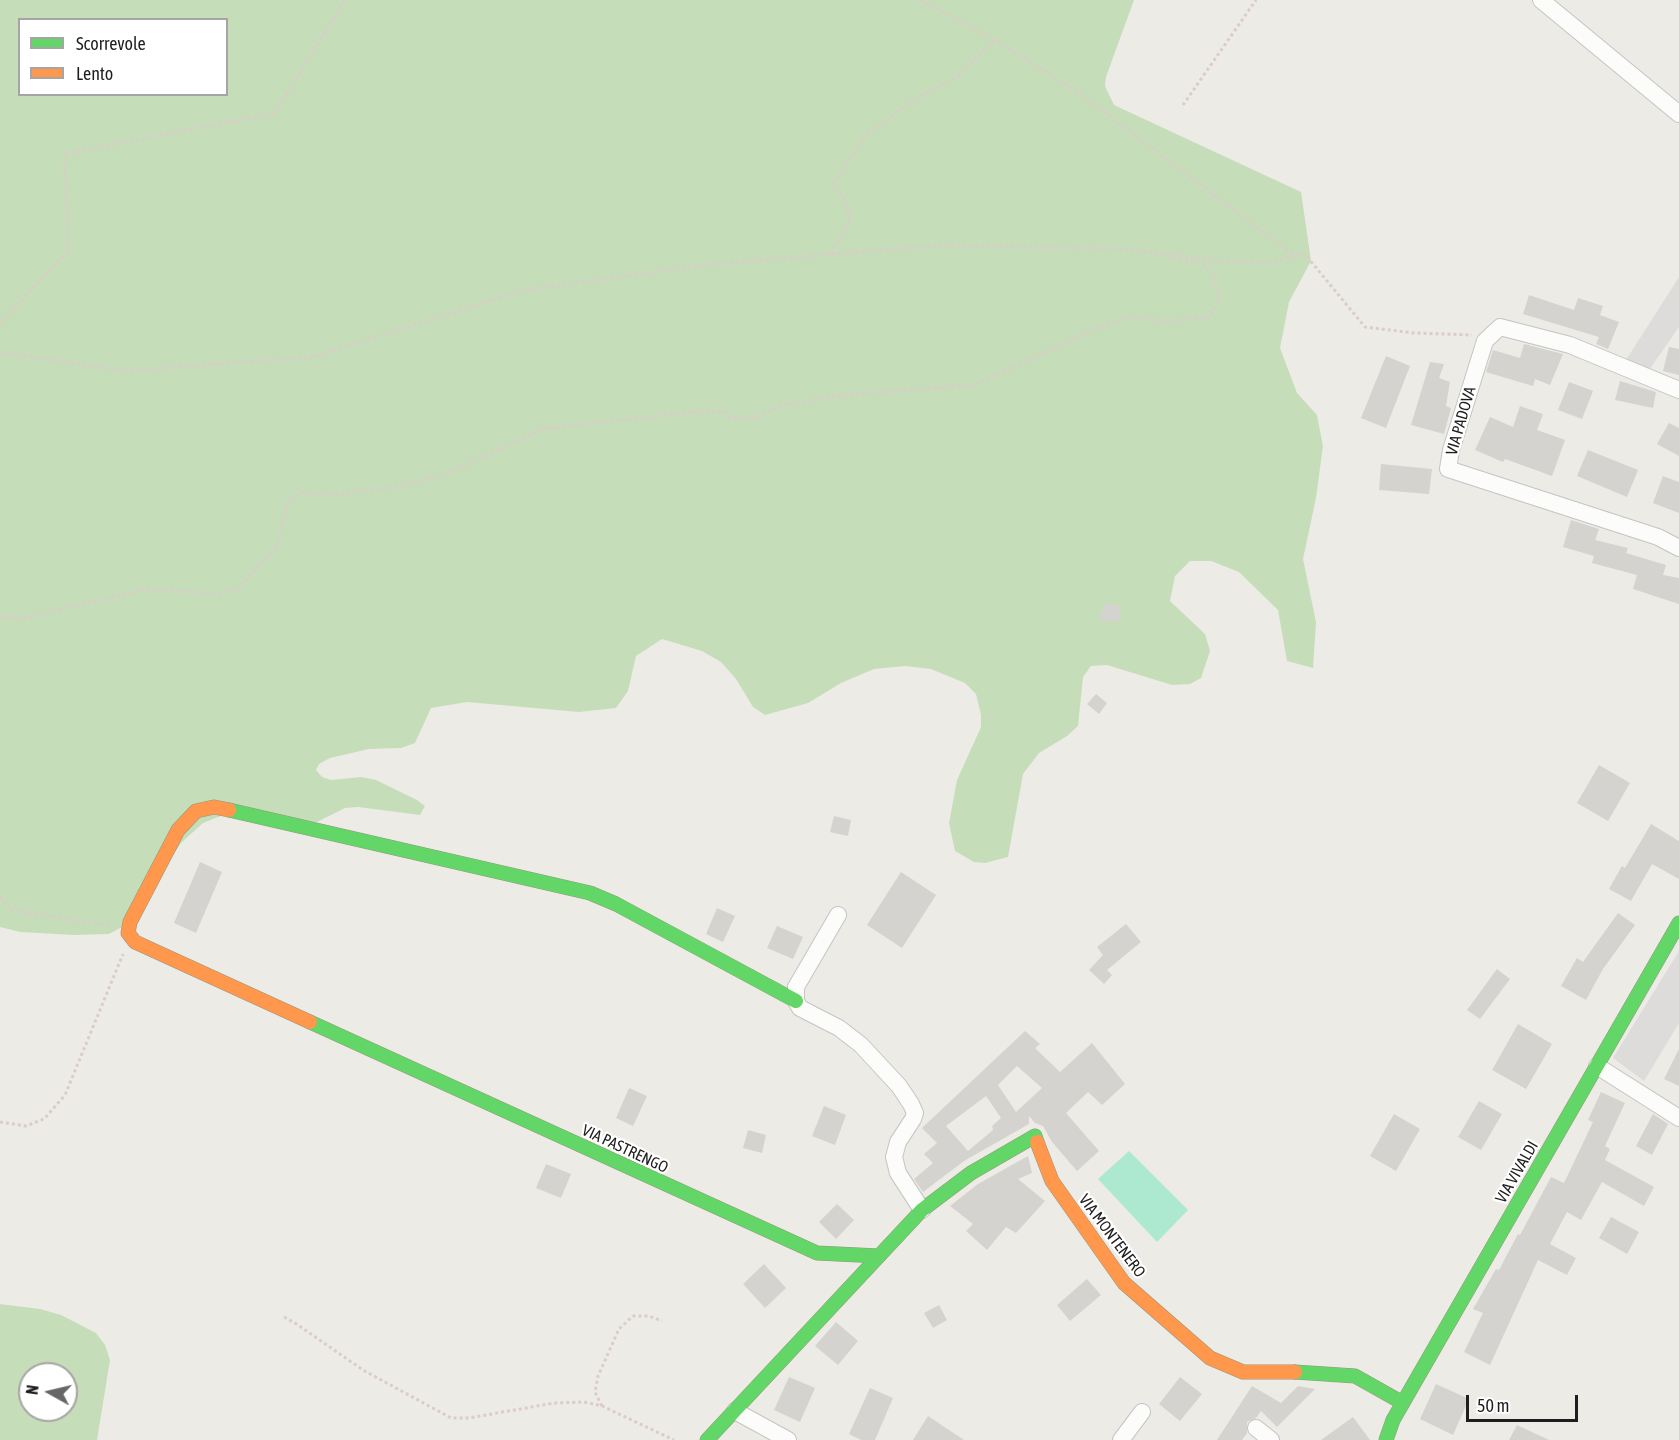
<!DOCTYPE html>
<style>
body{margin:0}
#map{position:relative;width:1679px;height:1440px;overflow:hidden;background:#edebe6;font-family:"Asap Condensed",sans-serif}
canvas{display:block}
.legend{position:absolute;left:18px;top:18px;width:210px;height:78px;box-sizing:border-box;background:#fff;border:2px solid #a5a5a5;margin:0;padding:8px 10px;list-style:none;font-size:18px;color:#1e1e1e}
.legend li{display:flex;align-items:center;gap:12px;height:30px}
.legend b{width:30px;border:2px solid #a5a5a5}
.north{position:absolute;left:18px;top:1362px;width:60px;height:60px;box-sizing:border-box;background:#fff;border:2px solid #a5a5a5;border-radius:50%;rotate:278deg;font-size:16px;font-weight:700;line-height:24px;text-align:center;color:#1e1e1e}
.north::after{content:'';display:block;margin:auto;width:21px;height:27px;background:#666664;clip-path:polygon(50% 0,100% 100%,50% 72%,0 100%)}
.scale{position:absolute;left:1466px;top:1395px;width:112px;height:27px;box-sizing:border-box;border:3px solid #1e1e1e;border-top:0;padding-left:8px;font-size:18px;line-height:21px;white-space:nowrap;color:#1e1e1e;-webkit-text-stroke:4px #fff;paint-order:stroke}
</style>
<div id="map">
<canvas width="1679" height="1440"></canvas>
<ul class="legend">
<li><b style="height:8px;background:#63d668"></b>Scorrevole</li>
<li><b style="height:8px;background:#ff974d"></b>Lento</li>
</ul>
<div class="north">N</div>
<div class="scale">50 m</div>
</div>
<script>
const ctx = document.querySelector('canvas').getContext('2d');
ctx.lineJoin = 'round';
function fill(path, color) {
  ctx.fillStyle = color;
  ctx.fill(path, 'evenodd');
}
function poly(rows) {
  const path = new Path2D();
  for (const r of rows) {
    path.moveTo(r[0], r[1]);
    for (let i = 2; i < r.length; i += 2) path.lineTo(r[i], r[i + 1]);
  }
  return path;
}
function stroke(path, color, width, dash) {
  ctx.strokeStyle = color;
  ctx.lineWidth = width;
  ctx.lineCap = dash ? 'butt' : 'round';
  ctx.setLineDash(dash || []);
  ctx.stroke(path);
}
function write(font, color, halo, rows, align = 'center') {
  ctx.font = font + ' "Asap Condensed",sans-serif';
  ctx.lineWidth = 4.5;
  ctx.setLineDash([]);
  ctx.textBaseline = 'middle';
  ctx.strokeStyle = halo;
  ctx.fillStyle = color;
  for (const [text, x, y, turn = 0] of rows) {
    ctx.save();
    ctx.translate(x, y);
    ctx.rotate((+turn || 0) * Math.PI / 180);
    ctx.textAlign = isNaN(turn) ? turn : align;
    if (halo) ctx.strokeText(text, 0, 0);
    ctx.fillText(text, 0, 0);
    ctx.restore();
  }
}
fill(poly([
 [0,0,1134,0,1106,77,1105,86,1114,105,1301,192,1311,261,1289,302,1280,348,1297,393,1317,415,1323,446,1316,498,1303,559,1316,622,1313,668,1287,661,1278,610,1239,572,1211,561,1190,561,1175,576,1170,601,1205,634,1210,651,1201,678,1190,684,1172,685,1107,665,1091,666,1083,677,1078,726,1067,736,1039,753,1023,774,1008,857,985,863,974,862,955,851,949,823,957,780,981,727,981,715,976,694,965,683,931,669,905,666,874,669,841,683,808,703,765,715,753,707,736,679,721,662,702,651,662,639,636,656,628,691,616,708,579,712,467,702,431,708,415,743,401,748,369,749,330,758,319,764,316,770,322,777,331,780,361,777,376,780,417,800,425,806,420,815,358,807,345,808,317,822,223,815,203,823,182,842,122,927,109,934,74,935,20,932,0,927],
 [20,20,226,20,226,94,20,94],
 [0,1304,40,1309,61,1315,96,1333,105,1345,110,1360,97,1440,0,1440],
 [30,1374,66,1374,66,1410,30,1410]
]), '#c5deb9');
fill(poly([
 [1129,1151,1188,1210,1157,1242,1098,1179]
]), '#ade9d1');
fill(poly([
 [1679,277,1679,327,1649,370,1626,360],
 [1679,951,1679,1023,1644,1081,1613,1058]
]), '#dddcda');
fill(poly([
 [1529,295,1574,310,1578,298,1603,306,1600,315,1619,322,1608,349,1596,344,1599,337,1523,314],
 [1524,344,1563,354,1550,385,1535,379,1533,386,1486,372,1493,350,1520,358],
 [1669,347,1679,349,1679,375,1663,371],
 [1386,356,1410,366,1386,428,1361,418],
 [1430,362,1444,364,1439,378,1450,382,1446,406,1451,408,1444,434,1411,425],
 [1620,381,1656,392,1653,408,1615,400],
 [1569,382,1593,391,1582,419,1558,410],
 [1520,406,1543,414,1537,430,1565,440,1552,476,1505,459,1503,462,1475,450,1490,417,1513,427],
 [1669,423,1679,428,1679,456,1657,444],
 [1588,450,1638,470,1627,497,1577,476],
 [1381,464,1432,469,1429,494,1379,490],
 [1663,476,1679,482,1679,513,1653,503],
 [1571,520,1599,529,1595,540,1628,548,1626,553,1666,565,1663,575,1679,578,1679,604,1633,589,1637,575,1592,563,1594,556,1563,547],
 [1103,603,1121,606,1119,622,1100,620],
 [1096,694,1107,703,1099,714,1087,704],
 [1599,765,1630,783,1608,821,1577,803],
 [834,816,851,820,848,836,830,832],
 [1651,824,1679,841,1679,879,1652,864,1631,901,1609,889,1622,866,1625,868],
 [200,862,222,872,196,933,174,923],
 [901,872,936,895,902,948,867,925],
 [717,908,735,916,723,942,706,934],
 [1618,913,1635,925,1603,969,1586,1000,1561,986,1577,958,1583,962],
 [1126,924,1141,942,1107,970,1112,975,1104,984,1089,970,1103,955,1097,947],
 [777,926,803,937,793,959,767,948],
 [1497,969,1510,979,1480,1019,1467,1010],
 [1518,1024,1552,1044,1526,1089,1492,1070],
 [1025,1031,1040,1044,1035,1048,1060,1072,1092,1043,1125,1084,1102,1105,1088,1092,1066,1113,1099,1151,1077,1171,1052,1142,1043,1126,1035,1123,1029,1116,1029,1124,964,1161,923,1192,914,1179,933,1163,924,1154,937,1143,922,1128],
 [1017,1066,1042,1088,1016,1112,998,1085],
 [986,1096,1001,1118,992,1126,993,1130,968,1151,946,1126],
 [1679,1049,1679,1086,1664,1079],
 [629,1088,647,1096,633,1126,616,1118],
 [1601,1092,1625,1103,1605,1146,1610,1149,1605,1160,1654,1187,1644,1206,1602,1182,1581,1220,1567,1212,1550,1244,1576,1258,1567,1275,1538,1260,1490,1365,1464,1352,1483,1313,1473,1309,1496,1269,1499,1270,1518,1234,1520,1235,1551,1177,1564,1183,1593,1122,1588,1120],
 [1479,1101,1502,1114,1481,1150,1458,1137],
 [824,1106,846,1115,835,1145,812,1136],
 [1394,1114,1420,1129,1396,1171,1370,1156],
 [1653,1114,1668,1124,1652,1155,1636,1146],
 [748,1130,766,1135,762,1153,743,1148],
 [1028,1156,1032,1173,1018,1179,1045,1201,1016,1233,1006,1227,987,1250,966,1231,973,1224,950,1206,978,1184],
 [546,1164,571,1174,561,1198,536,1188],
 [837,1204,854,1220,836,1239,819,1222],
 [1611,1217,1639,1232,1627,1254,1599,1238],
 [764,1264,786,1288,765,1308,743,1284],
 [1087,1279,1101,1295,1070,1321,1057,1305],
 [939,1305,947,1320,933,1328,924,1313],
 [836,1322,858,1341,838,1365,815,1346],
 [789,1377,815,1388,800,1422,774,1410],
 [1180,1377,1202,1394,1180,1421,1159,1404],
 [1436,1384,1469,1399,1453,1435,1420,1419],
 [1252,1386,1281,1403,1298,1386,1315,1389,1277,1427,1261,1411,1256,1418,1247,1422,1247,1433,1242,1440,1217,1440],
 [870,1388,893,1398,875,1440,861,1440,849,1434],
 [928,1416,964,1440,913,1440],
 [1353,1417,1370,1440,1321,1440],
 [1517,1425,1549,1440,1509,1440]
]), '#d5d3cf');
const street = poly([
 [1541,0,1679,114],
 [1679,390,1570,345,1500,327,1485,341,1451,450,1448,469,1658,537,1679,548],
 [838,915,796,987,796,1001,800,1008,839,1028,861,1045,899,1086,911,1104,915,1113,913,1119,898,1142,894,1157,898,1173,922,1210],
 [1597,1066,1679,1118],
 [735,1411,788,1440],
 [1256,1428,1271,1440],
 [1121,1440,1142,1412]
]);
const fast = poly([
 [229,810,590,893,616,904,796,1001],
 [310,1022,817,1253,879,1256],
 [1295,1372,1355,1376,1403,1403],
 [707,1440,922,1210,971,1173,1035,1136,1037,1142],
 [1386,1440,1393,1420,1679,923]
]);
const slow = poly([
 [229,810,214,807,196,811,178,830,130,922,128,933,135,942,310,1022],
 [1037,1142,1052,1181,1124,1283,1210,1358,1243,1372,1295,1372]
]);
stroke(street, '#c5c4c2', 18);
stroke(fast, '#95977e', 15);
stroke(slow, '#95977e', 15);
stroke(poly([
 [919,0,995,40,1075,90,1295,256],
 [1183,105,1256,0],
 [831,254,850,219,845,201,834,184,865,137,906,105,960,75,995,40],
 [0,323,69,250,64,154,275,113,345,0],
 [0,352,124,371,312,357,524,290,712,264,943,245,1125,249,1231,262,1271,263,1304,253,1365,327,1414,333,1472,335],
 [0,616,20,619,142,590,220,593,238,588,276,548,289,501,301,492,317,496,389,488,442,476,542,429,702,411,725,412,729,417,758,417,782,405,843,395,974,385,1084,334,1128,317,1165,321,1208,318,1219,302,1215,279,1204,266,1163,255],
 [0,896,11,910,112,926],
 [0,1122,26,1126,44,1119,65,1095,123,954],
 [284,1317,295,1323,363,1370,451,1418,469,1418,554,1403,584,1402,602,1406,674,1440],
 [602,1406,595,1392,598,1376,619,1329,633,1316,649,1316,662,1321]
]), '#dbccc9', 3, [3, 3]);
stroke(street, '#fcfcfb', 16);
stroke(fast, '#63d668', 14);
stroke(slow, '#ff974d', 14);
write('16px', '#1e1e1e', '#fff', [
 ["VIA PADOVA",1461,421,-74],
 ["VIA PASTRENGO",625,1149,25],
 ["VIA VIVALDI",1517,1172,-60],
 ["VIA MONTENERO",1112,1236,53]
]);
</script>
